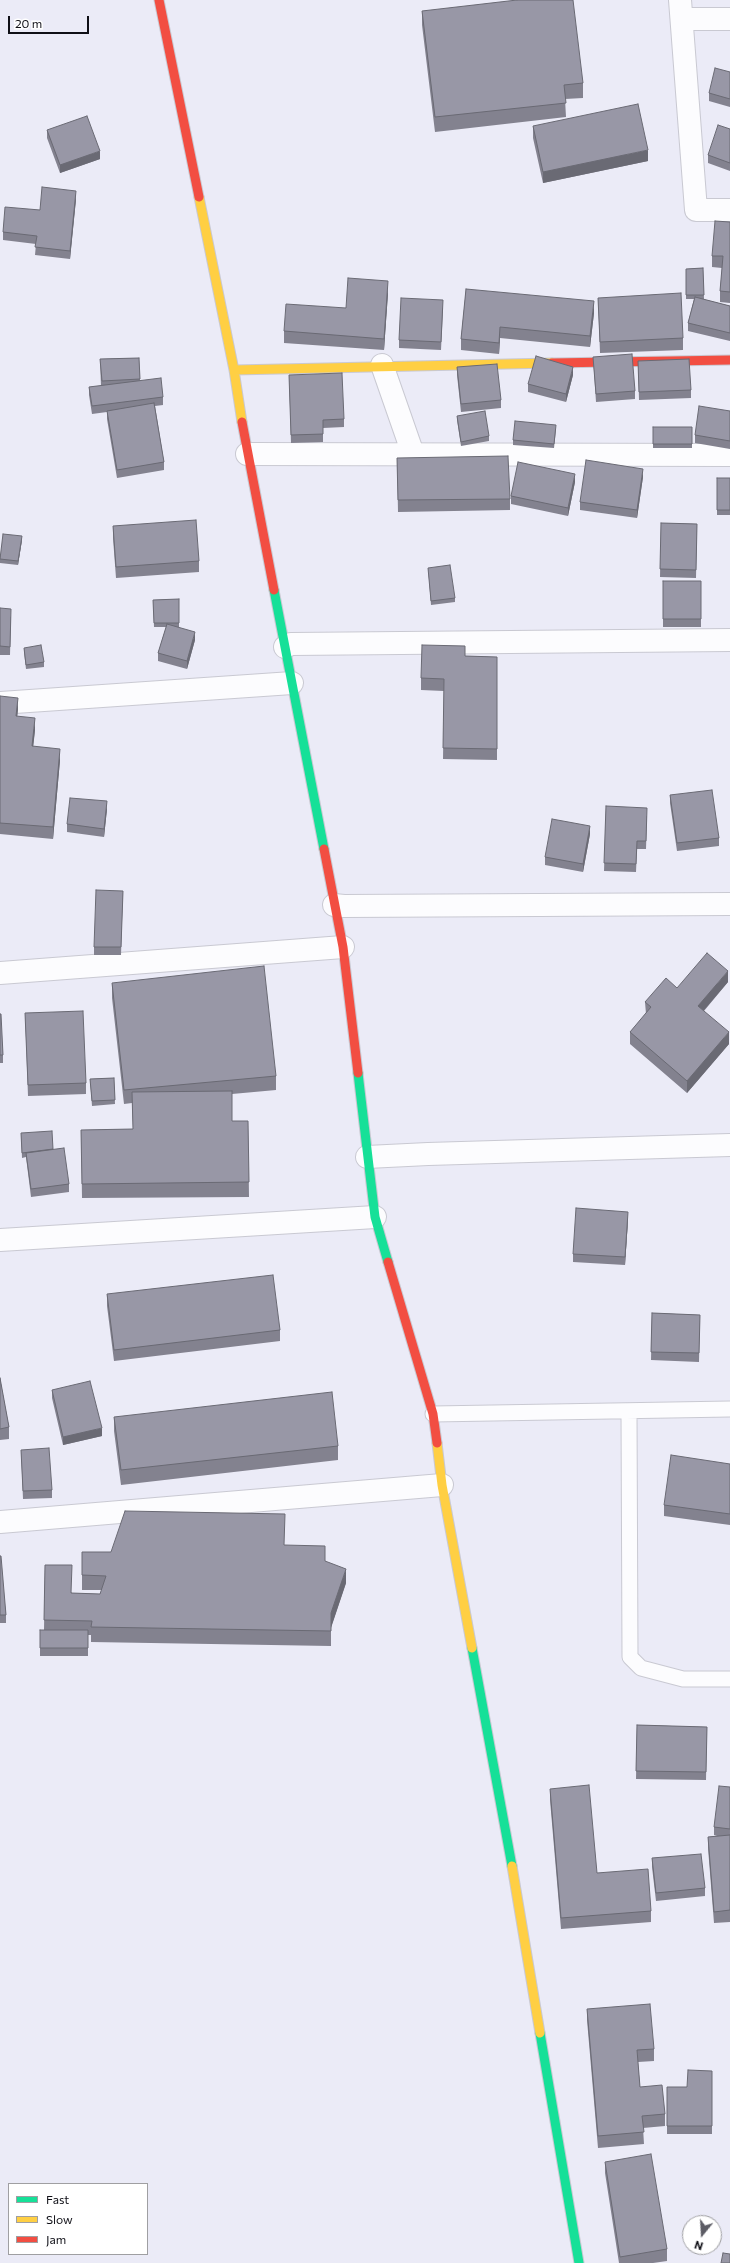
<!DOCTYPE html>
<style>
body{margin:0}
#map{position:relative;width:730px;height:2263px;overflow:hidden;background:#ebebf7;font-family:Commissioner,sans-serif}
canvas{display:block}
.legend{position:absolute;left:8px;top:2183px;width:140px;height:72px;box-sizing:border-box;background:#fff;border:1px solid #9f9fa2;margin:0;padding:5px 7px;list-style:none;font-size:12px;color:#0f0f16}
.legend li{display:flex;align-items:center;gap:8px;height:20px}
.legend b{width:20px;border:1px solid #9f9fa2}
.north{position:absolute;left:682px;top:2215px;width:40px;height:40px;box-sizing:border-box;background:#fff;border:1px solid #9f9fa2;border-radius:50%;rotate:198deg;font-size:11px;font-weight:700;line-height:16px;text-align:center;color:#0f0f16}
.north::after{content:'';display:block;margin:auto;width:14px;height:18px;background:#5c5c65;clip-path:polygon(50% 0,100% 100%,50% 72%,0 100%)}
.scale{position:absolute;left:8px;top:16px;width:81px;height:18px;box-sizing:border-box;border:2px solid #0f0f16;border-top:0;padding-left:5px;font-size:12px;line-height:14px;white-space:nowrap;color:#0f0f16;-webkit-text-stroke:3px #fff;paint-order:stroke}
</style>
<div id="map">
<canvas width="730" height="2263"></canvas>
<ul class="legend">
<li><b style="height:5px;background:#16e098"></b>Fast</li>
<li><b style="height:5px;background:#ffcf43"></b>Slow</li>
<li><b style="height:5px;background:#f24e42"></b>Jam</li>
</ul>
<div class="north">N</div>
<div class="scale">20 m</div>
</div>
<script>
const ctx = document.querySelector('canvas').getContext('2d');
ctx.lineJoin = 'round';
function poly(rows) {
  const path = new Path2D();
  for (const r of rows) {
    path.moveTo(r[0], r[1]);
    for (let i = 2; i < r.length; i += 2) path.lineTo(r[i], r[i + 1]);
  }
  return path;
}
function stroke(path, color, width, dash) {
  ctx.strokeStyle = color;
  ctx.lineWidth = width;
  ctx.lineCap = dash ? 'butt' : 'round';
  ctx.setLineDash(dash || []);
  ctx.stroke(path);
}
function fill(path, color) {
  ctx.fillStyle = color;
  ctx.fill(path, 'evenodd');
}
const lane = poly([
 [629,1411,630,1657,641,1668,683,1679,730,1679],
 [433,1414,730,1409]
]);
const street = poly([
 [680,0,696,210,730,210],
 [682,19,730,19],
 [382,365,413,454],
 [247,454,730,455],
 [285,647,291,644,730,640],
 [0,703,292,683],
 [334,905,344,906,730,904],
 [0,973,343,947],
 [367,1157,428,1154,730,1145],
 [0,1240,375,1217],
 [0,1522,442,1485]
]);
const fast = poly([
 [274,590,324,849],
 [358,1073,375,1217,388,1262],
 [472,1648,512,1866],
 [540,2033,579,2263]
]);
const slow = poly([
 [199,197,234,370,242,422],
 [234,370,552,363],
 [437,1443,442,1485,472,1648],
 [512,1866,540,2033]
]);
const jam = poly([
 [159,0,199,197],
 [552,363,730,360],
 [242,422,274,590],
 [324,849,343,947,358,1073],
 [388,1262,433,1414,437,1443]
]);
stroke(lane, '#c9c9d2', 17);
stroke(street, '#c9c9d2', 24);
stroke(fast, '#c9c9d2', 11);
stroke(slow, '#c9c9d2', 11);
stroke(jam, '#c9c9d2', 11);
stroke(lane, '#fcfcfe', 15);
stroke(street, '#fcfcfe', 22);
stroke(fast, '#16e098', 9);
stroke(slow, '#ffcf43', 9);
stroke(jam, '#f24e42', 9);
fill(poly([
 [422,11,583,83,583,98,565,99,566,117,435,132,422,25],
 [730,72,730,107,709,101,709,93],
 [533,126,648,161,543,183,533,138],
 [730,129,730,171,708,163,708,155],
 [47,130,100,159,60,173,47,138],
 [76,199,70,259,35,255,36,244,3,240,3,232],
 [730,222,730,303,720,302,720,291,722,268,712,267,712,256],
 [703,268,704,299,703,299,730,306,730,341,688,331,688,323,694,299,686,299,686,269],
 [466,289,594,313,590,347,500,338,499,354,461,350,461,339],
 [388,293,384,350,284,343,284,331],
 [598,298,683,338,683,350,600,353],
 [443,308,441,350,399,348,399,340],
 [593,357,635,391,635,399,596,402],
 [139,358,140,380,163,397,163,405,155,406,164,462,164,470,117,478,107,419,107,412,92,414,89,395,89,387,101,386,100,359],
 [638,361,691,390,691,398,639,400],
 [457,367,501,400,501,408,461,412,457,375],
 [289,375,344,419,344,427,323,428,323,442,291,443],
 [573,375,566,402,528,392,528,384],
 [730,411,730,449,695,443,695,435],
 [457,416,489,436,489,441,461,446,457,420],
 [653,427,692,427,692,448,653,448],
 [556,429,554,448,513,445,513,440],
 [397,458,510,499,510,510,398,512],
 [643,477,637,518,580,510,580,502],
 [717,478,730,478,730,515,717,515],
 [575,482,568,516,511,504,511,496],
 [661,523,697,524,696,578,660,577],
 [113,526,199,561,199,572,116,578,113,538],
 [22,540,18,565,0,563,0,556],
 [428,568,455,598,455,602,431,605],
 [663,581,701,581,701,627,663,627],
 [179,599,179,627,178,627,195,640,187,669,158,661,158,653,166,627,154,627,153,600],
 [0,608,11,617,10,655,0,655],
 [24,648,44,662,44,667,26,669,24,652],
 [465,656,497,657,497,760,443,759,444,691,421,690,421,678],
 [0,696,18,709,17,717,35,730,33,746,60,760,53,839,0,834],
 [670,795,719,838,719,846,677,851,670,803],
 [606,806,647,816,646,849,637,849,636,872,604,871],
 [107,809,104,837,67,832,67,824],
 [590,834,583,872,545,865,545,857],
 [123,891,121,955,94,955,94,947],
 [728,982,704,1011,729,1044,687,1093,630,1044,630,1032,646,1014,645,1002,677,988],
 [112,983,276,1076,276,1090,232,1094,232,1121,248,1121,249,1197,82,1198,81,1130,133,1129,132,1103,124,1104,112,998],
 [25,1013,86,1083,86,1094,28,1096],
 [0,1014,3,1055,3,1063,0,1063],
 [114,1078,115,1104,92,1106,90,1079],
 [21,1133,53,1149,69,1184,69,1192,31,1197,26,1157,22,1158],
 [628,1220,625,1265,573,1262,573,1254],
 [107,1294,280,1330,280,1341,114,1361,107,1306],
 [652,1313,700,1315,699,1362,651,1360],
 [0,1378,9,1427,9,1439,0,1440],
 [52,1390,102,1436,63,1445,52,1398],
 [114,1417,338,1446,338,1460,121,1485,114,1431],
 [21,1450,52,1490,52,1498,23,1499],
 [730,1464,730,1525,664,1516,664,1505],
 [285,1545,325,1561,346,1583,331,1627,331,1646,91,1642,91,1635,88,1635,88,1656,40,1656,40,1630,44,1630,45,1565,72,1593,100,1594,102,1590,82,1590,82,1575,111,1552],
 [0,1556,6,1615,6,1623,0,1623],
 [637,1725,707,1727,706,1780,636,1779],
 [730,1787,730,1922,714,1923,708,1848,708,1837,717,1836,714,1835,714,1827],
 [550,1789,597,1873,651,1911,651,1922,561,1929,550,1800],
 [652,1858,705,1888,705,1896,656,1901,652,1867],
 [587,2009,654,2049,654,2061,638,2062,640,2087,665,2114,665,2126,643,2128,644,2144,598,2148,587,2020],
 [712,2071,712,2134,667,2134,667,2087,687,2087],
 [605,2162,667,2249,667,2261,653,2263,619,2263,605,2173]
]), '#83828f');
fill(poly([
 [648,150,648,161,543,183,543,172],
 [100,151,100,159,60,173,60,165],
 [76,191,76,199,70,259,70,251],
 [388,281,388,293,384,350,384,339],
 [594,301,594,313,590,347,590,336],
 [500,327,500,338,499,354,499,343],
 [573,367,573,375,566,402,566,394],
 [643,469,643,477,637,518,637,510],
 [575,474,575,482,568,516,568,508],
 [22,536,22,540,18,565,18,561],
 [195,632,195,640,187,669,187,661],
 [18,698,18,709,16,728,16,716],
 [35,718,35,730,32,758,32,746],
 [60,749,60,760,53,839,53,827],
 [107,801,107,809,104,837,104,829],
 [590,826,590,834,583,872,583,864],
 [728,971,728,982,698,1017,698,1006],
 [729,1032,729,1044,687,1093,687,1081],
 [628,1212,628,1220,625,1265,625,1257],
 [102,1428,102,1436,63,1445,63,1437],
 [346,1569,346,1583,331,1628,331,1613]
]), '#6a6a74');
const building = poly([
 [517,0,573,0,583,83,564,85,566,103,435,117,422,11,517,0],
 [715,68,730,72,730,99,709,93,715,68],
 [638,104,648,150,543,172,533,126,638,104],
 [87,116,100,151,60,165,47,130,87,116],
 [718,125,730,129,730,163,708,155,718,125],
 [42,187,76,191,70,251,35,247,37,236,3,232,5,207,40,210,42,187],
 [715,221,730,222,730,292,720,291,723,256,712,256,715,221],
 [703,268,704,295,686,295,686,269,703,268],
 [348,278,388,281,384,339,284,331,286,304,346,308,348,278],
 [466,289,594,301,590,336,500,327,499,343,461,339,466,289],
 [681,293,683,338,600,342,598,298,681,293],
 [695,297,730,306,730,333,688,323,695,297],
 [401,298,443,300,441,342,399,340,401,298],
 [632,354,635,391,596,394,593,357,632,354],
 [536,356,573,367,566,394,528,384,536,356],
 [139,358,140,379,102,381,100,359,139,358],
 [689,359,691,390,639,392,638,361,689,359],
 [497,364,501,400,461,404,457,367,497,364],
 [342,373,344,419,323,420,323,434,291,435,289,375,342,373],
 [161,378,163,397,92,406,89,387,161,378],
 [154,403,164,462,117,470,107,411,154,403],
 [699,406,730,411,730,441,695,435,699,406],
 [485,411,489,436,461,442,457,416,485,411],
 [515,421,556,425,554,444,513,440,515,421],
 [653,427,692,427,692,444,653,444,653,427],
 [508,456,510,499,398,500,397,458,508,456],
 [586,460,643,469,637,510,580,502,586,460],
 [518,462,575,474,568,508,511,496,518,462],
 [717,478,730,478,730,510,717,510,717,478],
 [196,520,199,561,116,567,113,526,196,520],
 [661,523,697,524,696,570,660,569,661,523],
 [3,534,22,536,18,561,0,559,3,534],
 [450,565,455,598,431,601,428,568,450,565],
 [663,581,701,581,701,619,663,619,663,581],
 [179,599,179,623,154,623,153,600,179,599],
 [0,608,11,609,10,647,0,646,0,608],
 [167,624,195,632,187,661,158,653,167,624],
 [41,645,44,662,26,665,24,648,41,645],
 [422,645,465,646,465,656,497,657,497,749,443,748,444,679,421,678,422,645],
 [0,696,18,698,16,716,35,718,32,746,60,749,53,827,0,823,0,696],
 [712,790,719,838,677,843,670,795,712,790],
 [70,798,107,801,104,829,67,824,70,798],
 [606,806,647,808,646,841,637,841,636,864,604,863,606,806],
 [552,819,590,826,583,864,545,857,552,819],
 [96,890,123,891,121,947,94,947,96,890],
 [707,953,728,971,698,1006,729,1032,687,1081,630,1032,651,1007,645,1002,666,978,677,988,707,953],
 [264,966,276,1076,124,1090,112,983,264,966],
 [83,1011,86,1083,28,1085,25,1013,83,1011],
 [0,1014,1,1014,3,1055,0,1055,0,1014],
 [114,1078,115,1100,92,1101,90,1079,114,1078],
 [232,1091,232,1121,248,1121,249,1182,82,1184,81,1130,133,1129,132,1092,232,1091],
 [52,1131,53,1149,22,1153,21,1133,52,1131],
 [64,1148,69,1184,31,1189,26,1153,64,1148],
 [576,1208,628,1212,625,1257,573,1254,576,1208],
 [273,1275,280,1330,114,1350,107,1294,273,1275],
 [652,1313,700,1315,699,1353,651,1352,652,1313],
 [0,1378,9,1427,0,1429,0,1378],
 [90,1381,102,1428,63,1437,52,1390,90,1381],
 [332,1392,338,1446,121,1470,114,1417,332,1392],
 [49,1448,52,1490,23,1491,21,1450,49,1448],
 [671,1455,730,1464,730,1514,664,1505,671,1455],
 [125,1511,285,1514,284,1545,325,1546,325,1561,346,1569,331,1613,331,1631,91,1627,92,1621,44,1620,45,1565,72,1565,71,1593,100,1594,106,1576,82,1575,82,1552,111,1552,125,1511],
 [0,1556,1,1556,6,1615,0,1615,0,1556],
 [40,1630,88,1630,88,1648,40,1648,40,1630],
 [637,1725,707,1727,706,1772,636,1771,637,1725],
 [589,1785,597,1873,648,1869,651,1911,561,1918,550,1789,589,1785],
 [719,1786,730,1787,730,1829,714,1827,719,1786],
 [730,1835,730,1910,714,1912,708,1837,730,1835],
 [701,1854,705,1888,656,1893,652,1858,701,1854],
 [650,2004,654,2049,637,2050,640,2087,662,2085,665,2114,642,2116,644,2132,598,2136,587,2009,650,2004],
 [688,2070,712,2071,712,2126,667,2126,667,2087,687,2087,688,2070],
 [651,2154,667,2249,620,2257,605,2162,651,2154],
 [723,2253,730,2254,730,2263,721,2263,723,2253]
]);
fill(building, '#9897a6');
stroke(building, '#6a6a74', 1);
</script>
